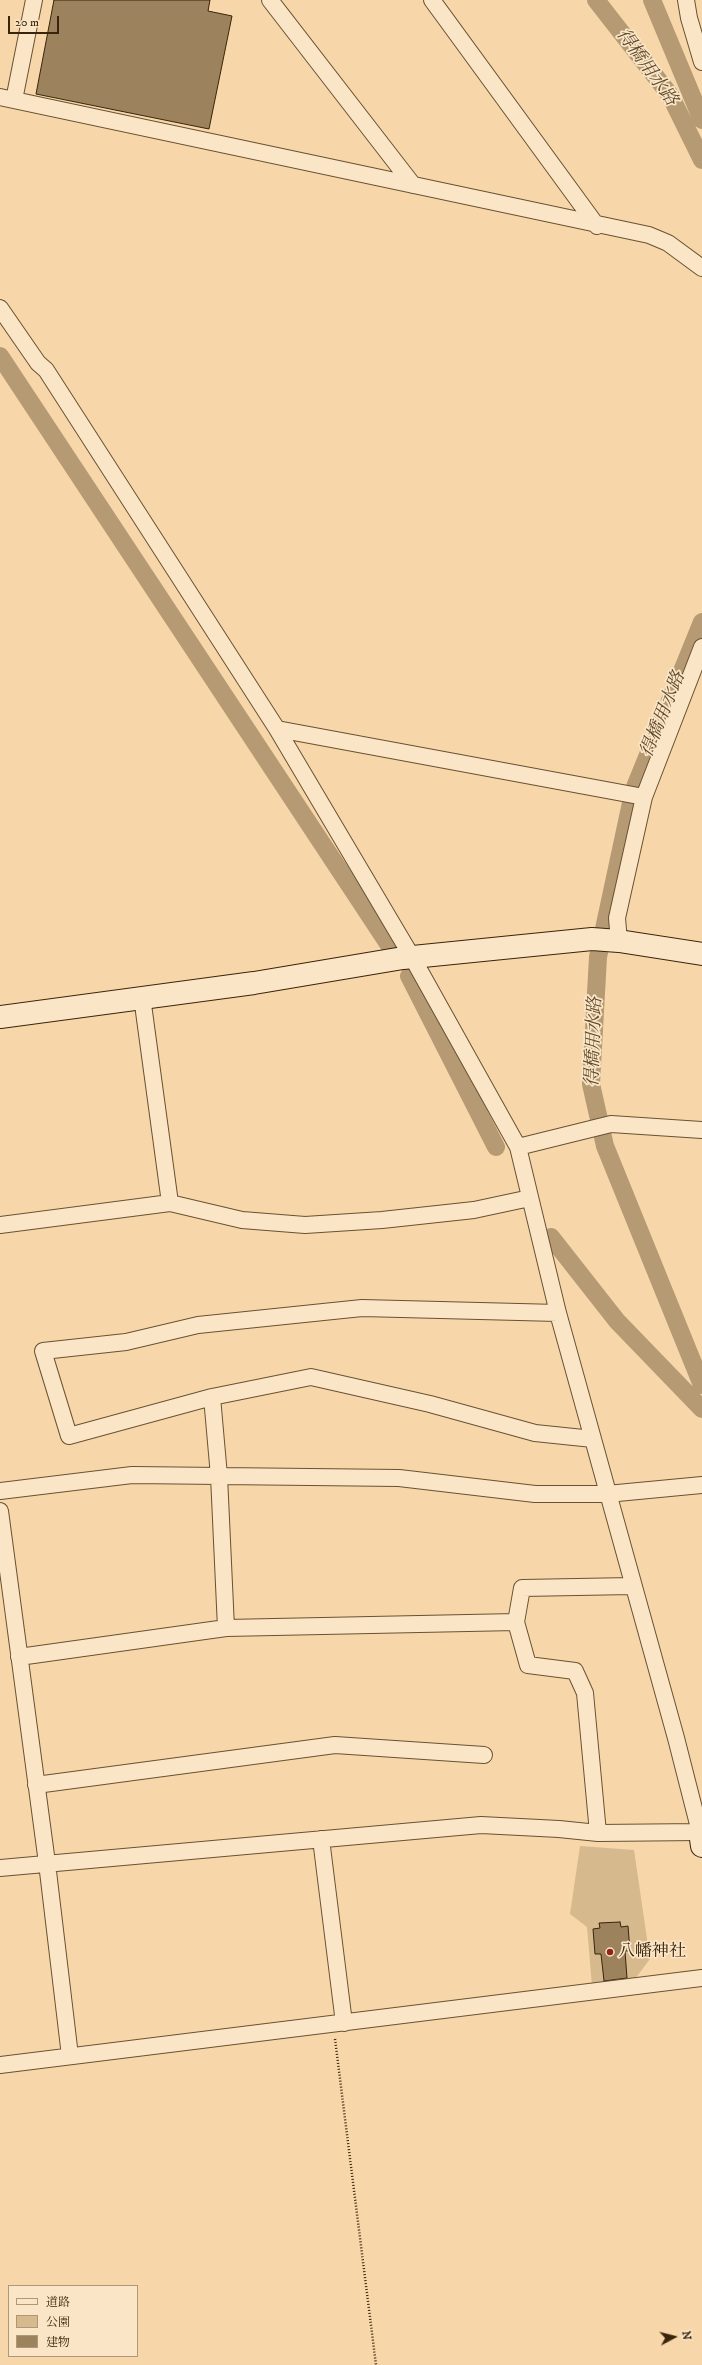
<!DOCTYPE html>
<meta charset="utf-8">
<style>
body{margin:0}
#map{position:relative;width:702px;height:2365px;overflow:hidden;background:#f7d7a9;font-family:"IM FELL DW Pica","Noto Serif JP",serif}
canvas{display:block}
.legend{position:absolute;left:8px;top:2285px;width:130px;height:72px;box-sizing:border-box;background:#fae5c7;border:1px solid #ad987c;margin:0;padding:5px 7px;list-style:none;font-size:12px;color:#39250b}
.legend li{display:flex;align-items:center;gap:8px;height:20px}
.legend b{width:20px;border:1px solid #ad987c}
.north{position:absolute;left:654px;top:2317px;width:40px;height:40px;-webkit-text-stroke:3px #fae5c7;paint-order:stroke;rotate:83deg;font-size:11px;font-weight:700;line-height:16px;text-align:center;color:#39250b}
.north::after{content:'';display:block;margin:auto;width:14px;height:18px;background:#39250b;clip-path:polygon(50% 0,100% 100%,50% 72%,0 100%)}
.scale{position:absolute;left:8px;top:16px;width:51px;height:18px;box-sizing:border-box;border:2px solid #39250b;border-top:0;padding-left:5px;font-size:12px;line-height:14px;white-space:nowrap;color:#39250b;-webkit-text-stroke:3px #fae5c7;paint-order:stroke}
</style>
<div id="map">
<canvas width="702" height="2365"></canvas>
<ul class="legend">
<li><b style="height:5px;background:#fae5c7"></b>道路</li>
<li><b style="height:11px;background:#d7b98e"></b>公園</li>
<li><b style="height:11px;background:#9c825d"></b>建物</li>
</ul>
<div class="north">N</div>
<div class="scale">20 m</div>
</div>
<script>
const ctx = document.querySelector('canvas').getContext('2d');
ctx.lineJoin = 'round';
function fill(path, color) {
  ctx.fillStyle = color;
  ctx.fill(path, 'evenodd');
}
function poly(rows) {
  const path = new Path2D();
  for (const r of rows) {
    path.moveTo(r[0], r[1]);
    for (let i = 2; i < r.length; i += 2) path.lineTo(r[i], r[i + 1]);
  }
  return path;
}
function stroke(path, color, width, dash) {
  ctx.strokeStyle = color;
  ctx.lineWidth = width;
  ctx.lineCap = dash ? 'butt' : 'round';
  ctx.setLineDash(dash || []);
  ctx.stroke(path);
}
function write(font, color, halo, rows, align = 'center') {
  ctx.font = font + ' "IM FELL DW Pica","Noto Serif JP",serif';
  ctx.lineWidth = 3.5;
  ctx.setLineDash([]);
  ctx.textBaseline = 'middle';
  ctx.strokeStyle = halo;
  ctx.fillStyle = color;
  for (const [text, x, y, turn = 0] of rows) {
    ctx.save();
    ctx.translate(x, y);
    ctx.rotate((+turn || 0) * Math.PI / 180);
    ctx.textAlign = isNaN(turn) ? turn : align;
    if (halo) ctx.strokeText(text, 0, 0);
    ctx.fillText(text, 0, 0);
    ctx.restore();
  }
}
fill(poly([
 [580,1846,634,1850,650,1959,632,1983,592,1986,587,1927,570,1914]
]), '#d7b98e');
stroke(poly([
 [596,0,670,95,702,160],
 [652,0,702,120],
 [0,356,391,948],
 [635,787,702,622],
 [631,803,598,957,591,1084,605,1146,702,1385],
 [409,976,496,1147],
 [551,1237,617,1321,702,1409]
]), '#b69a73', 18);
const building = poly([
 [54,0,210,0,208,11,232,16,209,129,36,94,54,0],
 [620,1922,621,1927,628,1926,630,1951,625,1951,627,1978,604,1981,601,1954,595,1954,593,1929,600,1928,599,1923,620,1922]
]);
fill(building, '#9c825d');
stroke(building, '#39250b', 1);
const street = poly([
 [270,0,413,185],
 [432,0,597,226],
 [686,0,689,18,702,62],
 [0,97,649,235,668,243,702,268],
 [14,100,34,0],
 [0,308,38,363,46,370,277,729,412,957,518,1147,558,1313,676,1738,700,1832,598,1833,559,1829,481,1825,0,1868],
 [277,729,644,797],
 [619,941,617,918,644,797,702,647],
 [142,997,170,1203],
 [518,1147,611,1124,702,1130],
 [0,1225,170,1203,242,1220,305,1225,382,1220,474,1210,530,1198],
 [558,1313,362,1308,198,1325,126,1342,43,1351,69,1436,212,1397,311,1377,430,1404,535,1433,593,1439],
 [212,1397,219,1476,226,1628],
 [0,1491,132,1475,399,1478,535,1494,607,1494,702,1485],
 [0,1511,47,1863,70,2056],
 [516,1622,528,1665,575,1671,585,1693,598,1833],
 [19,1657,226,1628,516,1622,522,1588,632,1586],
 [36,1785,335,1745,484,1755],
 [321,1839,344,2023],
 [0,2065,702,1978]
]);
const secondary = poly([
 [0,1017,254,983,403,958,592,939,619,941,702,954],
 [702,1832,700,1832,702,1846]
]);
stroke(street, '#685232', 18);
stroke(secondary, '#39250b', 24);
stroke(poly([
 [335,2039,376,2365]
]), '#39250b', 2.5, [1, 2]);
stroke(street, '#fae5c7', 16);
stroke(secondary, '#fae5c7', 22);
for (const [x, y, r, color] of [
 [610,1952,4,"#8f2418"]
]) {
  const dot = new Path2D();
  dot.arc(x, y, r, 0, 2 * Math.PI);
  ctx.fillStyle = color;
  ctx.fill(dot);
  stroke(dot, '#fae5c7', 1.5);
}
write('17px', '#39250b', '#fae5c7', [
 ["八幡神社",618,1952]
], 'left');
write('italic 18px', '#5e482a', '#fae5c7', [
 ["得橋用水路",646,68,54],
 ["得橋用水路",664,715,-68],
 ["得橋用水路",595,1042,-88]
]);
</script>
